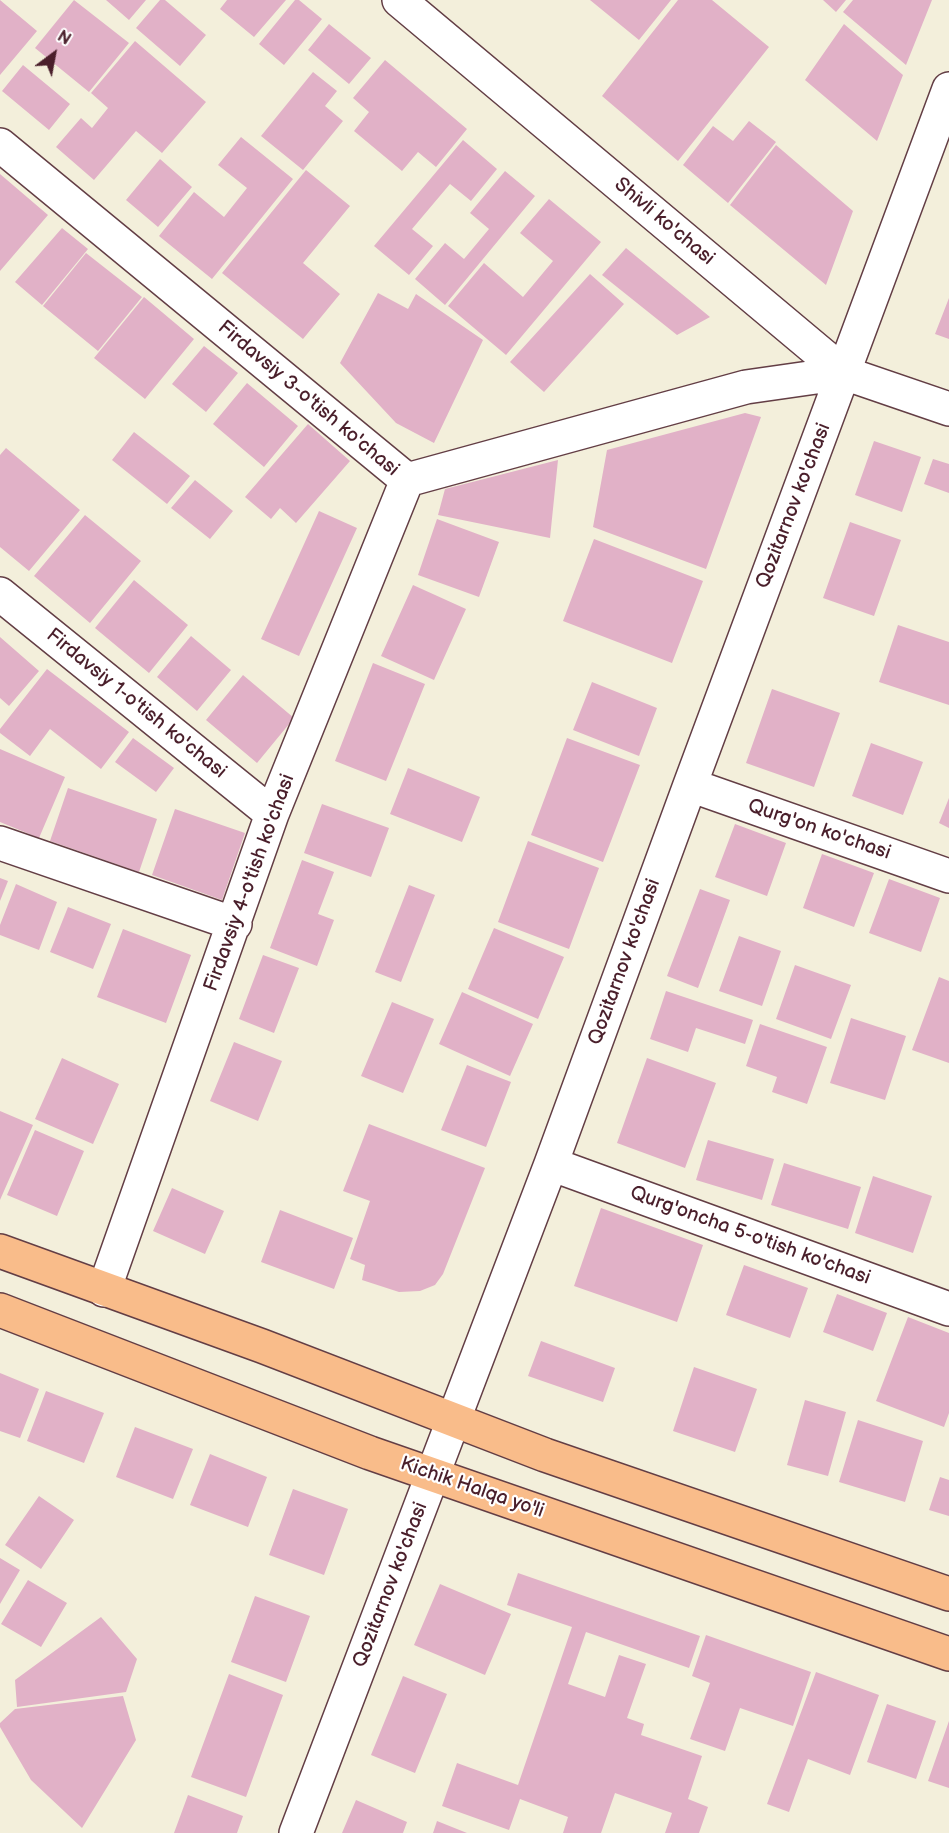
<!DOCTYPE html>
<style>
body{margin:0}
#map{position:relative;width:949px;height:1833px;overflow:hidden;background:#f3efdb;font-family:"Balsamiq Sans",sans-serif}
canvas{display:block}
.north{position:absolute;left:24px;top:24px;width:60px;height:60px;-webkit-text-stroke:4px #fff;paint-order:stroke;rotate:32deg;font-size:16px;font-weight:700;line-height:24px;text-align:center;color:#4a1f2b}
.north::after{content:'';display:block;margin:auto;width:21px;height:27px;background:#4a1f2b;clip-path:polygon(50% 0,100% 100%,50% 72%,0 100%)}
</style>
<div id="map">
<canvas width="949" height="1833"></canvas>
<div class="north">N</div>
</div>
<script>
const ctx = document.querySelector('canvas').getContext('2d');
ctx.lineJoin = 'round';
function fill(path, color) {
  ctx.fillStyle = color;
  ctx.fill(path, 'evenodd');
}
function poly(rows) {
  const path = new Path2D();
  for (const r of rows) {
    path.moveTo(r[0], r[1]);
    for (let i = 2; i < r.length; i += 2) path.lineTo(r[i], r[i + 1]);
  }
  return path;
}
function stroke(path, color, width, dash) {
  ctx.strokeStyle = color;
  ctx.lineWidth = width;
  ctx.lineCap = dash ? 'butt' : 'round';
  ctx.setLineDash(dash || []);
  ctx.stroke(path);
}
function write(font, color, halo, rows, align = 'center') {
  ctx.font = font + ' "Balsamiq Sans",sans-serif';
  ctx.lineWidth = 4.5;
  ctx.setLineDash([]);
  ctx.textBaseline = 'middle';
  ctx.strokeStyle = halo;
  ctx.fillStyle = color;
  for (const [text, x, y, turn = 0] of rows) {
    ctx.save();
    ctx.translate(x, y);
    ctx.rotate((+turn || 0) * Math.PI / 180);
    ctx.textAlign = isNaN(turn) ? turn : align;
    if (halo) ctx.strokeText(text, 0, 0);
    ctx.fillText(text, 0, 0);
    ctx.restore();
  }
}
fill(poly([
 [0,0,37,31,0,75],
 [74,0,129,43,89,92,35,48],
 [106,0,146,0,129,20],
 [160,0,165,0,206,35,180,66,136,28],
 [227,0,286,0,254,37,220,9],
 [295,0,299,0,322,19,284,65,259,44],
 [590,0,671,0,639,40],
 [678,0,712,0,769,47,678,161,602,96],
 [823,0,846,0,836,12],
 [853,0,932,0,906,65,843,12],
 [329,24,371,58,349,84,308,50],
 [844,24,903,75,877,141,805,80],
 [135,41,206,102,162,153,136,131,94,180,56,147,81,118,92,128,108,108,91,93],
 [385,60,467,129,436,167,418,152,402,171,354,131,369,112,353,98],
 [23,65,70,104,49,130,2,91],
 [313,72,337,91,325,106,343,121,303,170,261,136],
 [749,121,776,142,728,203,683,165,713,126,733,141],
 [241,137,293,179,212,279,159,236,194,192,224,217,247,188,218,165],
 [463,140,497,169,471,201,450,184,412,229,433,246,409,275,374,246],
 [776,145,853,211,826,285,730,205],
 [160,159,192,187,158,227,126,200],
 [306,170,350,206,303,263,340,294,303,339,222,273],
 [505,171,535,196,445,305,415,279,445,243,464,259,489,229,470,213],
 [0,174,48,215,0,271],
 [549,199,601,242,506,355,448,306,484,263,523,297,553,261,520,233],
 [62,228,88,249,42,305,15,282],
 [626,248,710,317,677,335,602,275],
 [86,253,142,297,98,351,43,306],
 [590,274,624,304,544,392,510,362],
 [378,293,408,309,416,294,483,340,434,443,396,423,340,363],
 [144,297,194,339,145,399,94,358],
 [949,298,949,339,935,334],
 [204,346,238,373,206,412,172,384],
 [247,383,298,426,264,467,213,424],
 [745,413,761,417,706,569,593,527,607,450],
 [308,424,350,461,296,523,280,508,271,519,245,497],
 [134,432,190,476,167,504,112,460],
 [874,441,921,457,902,512,855,495],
 [6,448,80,510,29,571,0,547,0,455],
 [933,459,949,464,949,493,924,484],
 [558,460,550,538,438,515,445,489],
 [195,480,233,511,210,539,171,508],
 [319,511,357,528,299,656,261,639],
 [85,515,141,561,90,623,34,576],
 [437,519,499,542,479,597,418,575],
 [850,522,901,540,874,616,823,598],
 [594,539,703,581,672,663,563,621],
 [134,580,188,625,149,673,95,628],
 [413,585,466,609,434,680,381,656],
 [898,625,949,642,949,705,879,682],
 [191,636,231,670,197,711,157,677],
 [0,637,39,671,9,706,0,698],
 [373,663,425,684,386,781,335,761],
 [47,669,129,732,101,769,50,729,30,756,0,733,0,729],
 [243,675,294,718,257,763,206,720],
 [592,682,657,708,639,756,573,730],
 [772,689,840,713,814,787,746,763],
 [133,738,174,768,156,792,115,762],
 [567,738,640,765,603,862,531,835],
 [871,743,923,762,903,815,852,796],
 [0,749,65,777,39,838,0,822],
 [408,768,480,797,462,842,390,814],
 [68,788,157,819,139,872,50,841],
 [949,798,949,828,939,823],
 [322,804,389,828,371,877,304,853],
 [175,809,245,833,222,900,152,875],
 [735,824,786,843,767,896,715,877],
 [528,841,599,868,569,949,498,922],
 [822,854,874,873,854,927,803,908],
 [302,860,334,872,318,914,334,920,317,966,270,948],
 [0,878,8,881,0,901],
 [889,879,940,898,921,952,869,933],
 [16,884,57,902,39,950,0,935,0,925],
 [409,885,435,895,401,982,375,972],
 [700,889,730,900,698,988,667,976],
 [68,907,111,924,93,969,50,952],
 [494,928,564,957,538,1019,468,989],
 [123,929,191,955,166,1023,97,997],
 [739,936,781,951,762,1006,719,991],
 [263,955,299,968,274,1033,239,1019],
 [795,965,851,985,831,1039,776,1019],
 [939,977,949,981,949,1063,912,1050],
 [666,991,753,1020,745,1044,696,1028,688,1052,650,1039],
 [462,992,533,1024,510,1076,439,1044],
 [392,1002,434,1019,403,1093,361,1076],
 [851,1018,906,1036,885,1100,830,1083],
 [760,1024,827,1047,807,1104,772,1092,777,1077,746,1066],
 [234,1042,282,1061,258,1121,210,1101],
 [62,1058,119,1084,93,1144,35,1119],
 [647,1058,716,1083,685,1168,617,1143],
 [467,1065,511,1082,486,1147,441,1130],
 [0,1111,33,1125,0,1200],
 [369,1124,485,1168,443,1274,435,1285,420,1291,399,1292,362,1280,365,1265,350,1259,370,1201,343,1191],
 [35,1130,84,1151,57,1216,7,1195],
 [708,1140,774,1159,762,1200,696,1180],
 [784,1163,861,1187,848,1229,771,1205],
 [873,1176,932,1196,913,1253,855,1233],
 [172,1188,224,1211,205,1254,153,1231],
 [601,1208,703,1245,677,1322,574,1286],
 [280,1210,353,1238,334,1289,261,1262],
 [744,1265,808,1288,790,1338,726,1315],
 [837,1294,887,1313,873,1351,823,1332],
 [908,1317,949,1333,949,1413,944,1427,876,1401],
 [541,1341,615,1368,603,1402,528,1376],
 [694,1367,757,1389,735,1452,673,1431],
 [0,1373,39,1389,20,1438,0,1431],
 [46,1391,104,1413,84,1463,27,1441],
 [805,1400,846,1412,828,1476,787,1465],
 [858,1420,923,1441,905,1502,839,1482],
 [135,1427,193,1449,173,1499,116,1477],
 [210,1454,267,1477,248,1527,190,1505],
 [940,1477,949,1480,949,1516,929,1510],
 [293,1489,348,1509,324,1575,269,1555],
 [39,1496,74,1520,41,1569,5,1545],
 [0,1558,20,1570,0,1604],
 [518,1573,700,1636,689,1668,586,1632,568,1684,605,1697,619,1655,646,1664,627,1718,644,1724,641,1735,702,1756,688,1799,708,1807,699,1833,665,1833,672,1813,615,1793,601,1833,563,1833,568,1817,520,1799,509,1830,442,1806,457,1763,518,1785,572,1627,507,1605],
 [28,1580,67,1603,41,1647,1,1624],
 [440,1584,511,1614,485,1675,414,1645],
 [255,1596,310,1616,286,1682,231,1662],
 [101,1617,137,1659,126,1692,17,1707,15,1680],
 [706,1635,811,1672,793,1726,740,1708,725,1751,690,1739,710,1683,692,1676],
 [816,1672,879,1695,850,1775,808,1759,789,1812,767,1804],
 [229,1674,283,1695,246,1797,191,1777],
 [403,1676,447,1694,415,1773,371,1755],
 [123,1696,136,1740,82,1828,31,1780,0,1727,0,1723,15,1709],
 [887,1704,936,1721,916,1779,867,1762],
 [949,1721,949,1788,928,1781],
 [188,1795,243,1816,237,1833,174,1833],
 [356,1800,407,1822,403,1833,342,1833],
 [437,1821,467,1833,433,1833]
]), '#e1b1c7');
const minor = poly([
 [399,0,844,373,949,409],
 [0,145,407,480,746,387,844,373],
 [0,594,272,814],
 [690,785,949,876],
 [0,843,235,924],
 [551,1164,949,1309],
 [104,1290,272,814,407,480],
 [296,1833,551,1164,690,785,949,89]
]);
const trunk = poly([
 [0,1251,262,1346,545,1455,949,1594],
 [0,1310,370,1453,949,1654]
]);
stroke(minor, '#633e45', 36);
stroke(trunk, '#633e45', 36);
stroke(minor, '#fff', 33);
stroke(trunk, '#f9bc8a', 33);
write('20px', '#4a1f2b', '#fff', [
 ["Shivli ko'chasi",664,222,40],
 ["Firdavsiy 3-o'tish ko'chasi",308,399,40],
 ["Qozitarnov ko'chasi",794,506,-69],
 ["Firdavsiy 1-o'tish ko'chasi",136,704,39],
 ["Qurg'on ko'chasi",819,830,19],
 ["Firdavsiy 4-o'tish ko'chasi",250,883,-70],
 ["Qozitarnov ko'chasi",625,962,-70],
 ["Qurg'oncha 5-o'tish ko'chasi",750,1236,20],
 ["Kichik Halqa yo'li",472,1488,19],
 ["Qozitarnov ko'chasi",391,1585,-69]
]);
</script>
